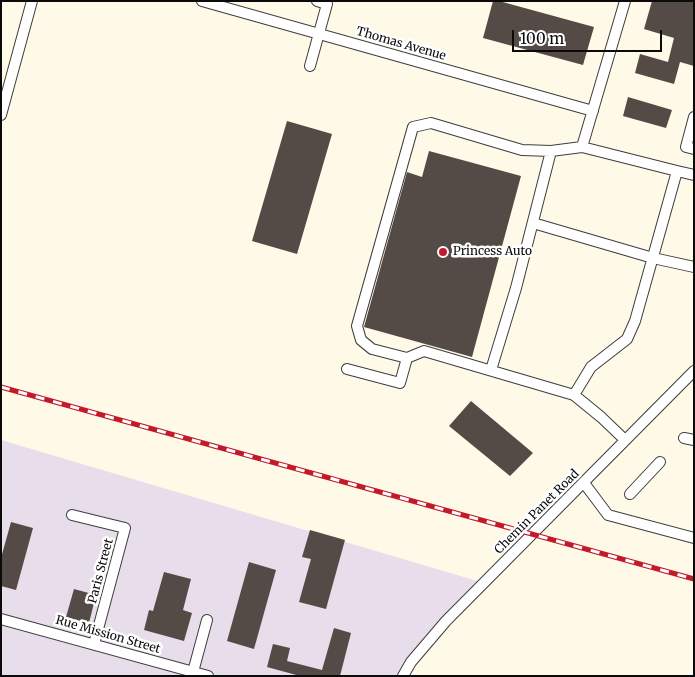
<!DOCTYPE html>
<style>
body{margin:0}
#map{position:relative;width:695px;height:677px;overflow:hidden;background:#fff9e8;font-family:Merriweather,serif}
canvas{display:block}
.frame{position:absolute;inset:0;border:2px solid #0a0a0a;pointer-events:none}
.scale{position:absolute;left:512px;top:30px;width:150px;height:22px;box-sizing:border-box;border:2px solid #0a0a0a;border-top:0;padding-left:6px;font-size:15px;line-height:18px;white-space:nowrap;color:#0a0a0a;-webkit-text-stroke:4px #fff;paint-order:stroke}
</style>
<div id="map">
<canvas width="695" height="677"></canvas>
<div class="frame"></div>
<div class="scale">100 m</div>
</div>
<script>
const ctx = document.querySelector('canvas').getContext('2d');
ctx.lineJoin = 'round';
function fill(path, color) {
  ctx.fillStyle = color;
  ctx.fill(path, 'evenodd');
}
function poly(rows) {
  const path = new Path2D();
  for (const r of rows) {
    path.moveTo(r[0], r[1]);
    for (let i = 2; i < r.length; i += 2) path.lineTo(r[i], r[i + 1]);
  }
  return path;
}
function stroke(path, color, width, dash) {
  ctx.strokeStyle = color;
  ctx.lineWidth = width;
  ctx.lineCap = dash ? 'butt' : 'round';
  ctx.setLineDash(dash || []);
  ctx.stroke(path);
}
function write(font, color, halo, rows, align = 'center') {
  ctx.font = font + ' Merriweather,serif';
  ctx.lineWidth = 5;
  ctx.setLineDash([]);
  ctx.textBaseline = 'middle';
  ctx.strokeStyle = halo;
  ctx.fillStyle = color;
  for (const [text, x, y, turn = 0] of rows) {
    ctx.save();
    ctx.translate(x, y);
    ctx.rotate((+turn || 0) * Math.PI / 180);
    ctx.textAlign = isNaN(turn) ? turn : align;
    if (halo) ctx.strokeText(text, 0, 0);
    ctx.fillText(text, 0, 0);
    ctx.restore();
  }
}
fill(poly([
 [1,440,484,583,403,676,208,676,186,671,186,676,1,676]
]), '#e8ddeb');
fill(poly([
 [493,1,499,1,594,27,583,65,483,38],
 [652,1,694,1,694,66,680,62,674,84,635,73,640,54,668,62,674,38,644,29],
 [628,97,672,110,666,128,623,116],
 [287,121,332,134,297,254,252,241],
 [429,151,521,176,472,357,364,327,407,172,422,177],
 [471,401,533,453,510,476,449,426],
 [11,522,33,528,16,590,1,586,1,558],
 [310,530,345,540,326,609,299,602,311,559,302,557],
 [249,562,276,570,254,649,227,641],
 [164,572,191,579,183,610,192,613,184,641,144,630,149,610,153,611],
 [74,589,96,595,89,623,66,617],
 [334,628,351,633,340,676,300,676,267,667,273,644,290,648,287,661,322,670]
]), '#544b46');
const minor = poly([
 [202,1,593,111],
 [310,66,327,4,317,1],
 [1,115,32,1],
 [694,117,686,147,694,149],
 [582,147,625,1],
 [533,223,653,258,694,267],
 [407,358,424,351,574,395],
 [347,369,400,383,407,358,372,349,361,340,357,326,413,127,431,123,522,150,551,151,582,147,677,171],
 [491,370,516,288,551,151],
 [684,438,694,440],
 [625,440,601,417,574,395,591,367,627,339,635,321,677,171,694,175],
 [584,483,608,515,694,538],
 [630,494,660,462],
 [72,515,125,528,94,644],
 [1,619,208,676],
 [193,672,207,620],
 [403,676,411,662,446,621,694,371]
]);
stroke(minor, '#3d3d3d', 12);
stroke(minor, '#fff', 10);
const rail = poly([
 [1,387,694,579]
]);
stroke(rail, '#c31a2b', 5);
stroke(rail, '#fff', 3, [9]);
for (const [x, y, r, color] of [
 [443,252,5,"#c31a2b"]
]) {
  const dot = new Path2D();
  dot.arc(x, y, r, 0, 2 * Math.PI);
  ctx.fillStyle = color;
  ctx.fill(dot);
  stroke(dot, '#fff', 2);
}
write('12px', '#0a0a0a', '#fff', [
 ["Thomas Avenue",401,44,16],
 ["Chemin Panet Road",537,512,-45],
 ["Paris Street",101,571,-75],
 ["Rue Mission Street",108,635,16]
]);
write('12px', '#0a0a0a', '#fff', [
 ["Princess Auto",453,252]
], 'left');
</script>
